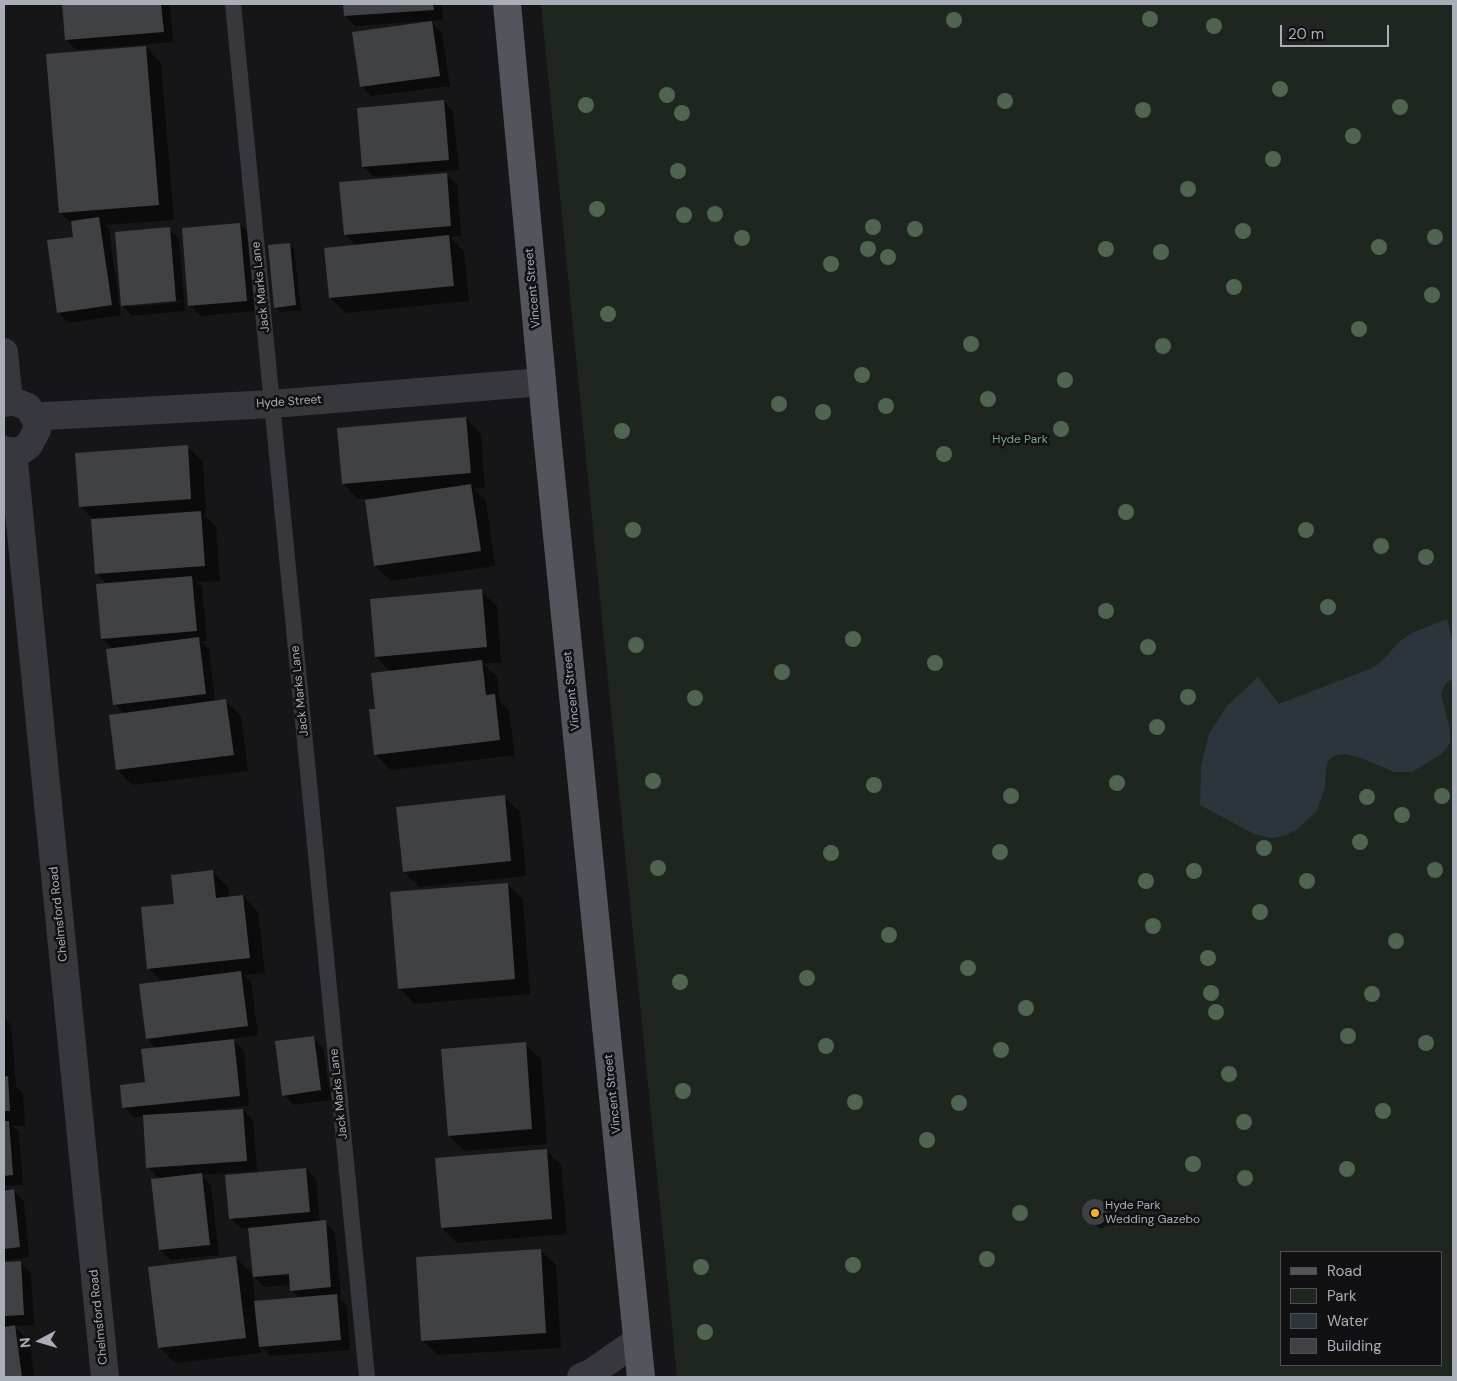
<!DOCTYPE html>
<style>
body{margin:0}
#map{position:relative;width:1457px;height:1381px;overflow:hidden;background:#161618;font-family:"DM Sans",sans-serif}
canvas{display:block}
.frame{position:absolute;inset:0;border:5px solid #a8adb8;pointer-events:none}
.legend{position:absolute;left:1280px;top:1251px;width:162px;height:115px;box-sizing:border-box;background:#111113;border:1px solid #4d4f55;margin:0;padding:6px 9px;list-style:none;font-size:15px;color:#a8adb8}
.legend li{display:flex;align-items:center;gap:10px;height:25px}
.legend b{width:25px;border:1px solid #4d4f55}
.north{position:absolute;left:15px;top:1316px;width:50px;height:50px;-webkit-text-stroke:4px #111113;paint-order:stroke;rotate:264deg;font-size:14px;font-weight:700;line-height:20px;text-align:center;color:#a8adb8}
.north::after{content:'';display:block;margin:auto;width:18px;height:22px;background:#a8adb8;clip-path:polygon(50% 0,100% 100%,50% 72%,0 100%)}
.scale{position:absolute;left:1280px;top:25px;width:109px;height:22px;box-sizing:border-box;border:2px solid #a8adb8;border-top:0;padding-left:6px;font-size:15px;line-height:18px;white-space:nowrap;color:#a8adb8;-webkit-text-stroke:4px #111113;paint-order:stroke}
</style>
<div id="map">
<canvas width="1457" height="1381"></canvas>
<div class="frame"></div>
<ul class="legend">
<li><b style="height:6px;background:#53555c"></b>Road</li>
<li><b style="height:14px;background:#1e261f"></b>Park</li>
<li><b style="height:14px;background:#2c353c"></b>Water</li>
<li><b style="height:14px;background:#404145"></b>Building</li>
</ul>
<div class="north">N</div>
<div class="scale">20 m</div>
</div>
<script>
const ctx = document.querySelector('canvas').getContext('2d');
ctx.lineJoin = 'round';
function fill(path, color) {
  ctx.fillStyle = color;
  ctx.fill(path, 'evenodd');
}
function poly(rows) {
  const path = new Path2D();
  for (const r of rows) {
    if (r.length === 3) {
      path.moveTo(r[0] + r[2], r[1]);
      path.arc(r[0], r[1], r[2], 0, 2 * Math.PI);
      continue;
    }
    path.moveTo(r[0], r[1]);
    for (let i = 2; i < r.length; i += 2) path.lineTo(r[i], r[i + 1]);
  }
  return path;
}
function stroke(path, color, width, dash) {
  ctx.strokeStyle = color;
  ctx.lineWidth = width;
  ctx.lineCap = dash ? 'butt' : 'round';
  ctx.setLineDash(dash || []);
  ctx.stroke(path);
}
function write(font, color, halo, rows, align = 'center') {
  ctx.font = font + ' "DM Sans",sans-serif';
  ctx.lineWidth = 5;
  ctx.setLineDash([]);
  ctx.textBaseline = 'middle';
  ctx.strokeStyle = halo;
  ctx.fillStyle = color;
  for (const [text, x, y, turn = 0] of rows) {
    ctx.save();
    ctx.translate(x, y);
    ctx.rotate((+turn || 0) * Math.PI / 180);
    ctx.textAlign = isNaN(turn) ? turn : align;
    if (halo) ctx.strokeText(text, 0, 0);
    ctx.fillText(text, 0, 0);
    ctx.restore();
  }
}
fill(poly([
 [541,4,1453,4,1453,1377,677,1377],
 [1281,1252,1441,1252,1441,1365,1281,1365]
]), '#1e261f');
fill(poly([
 [1447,619,1453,643,1453,678,1445,684,1441,694,1450,730,1450,743,1443,753,1412,772,1394,772,1361,758,1345,754,1336,755,1329,760,1326,768,1325,787,1317,811,1296,830,1284,836,1272,838,1254,834,1200,805,1201,765,1209,734,1227,706,1258,677,1279,704,1367,670,1379,664,1400,641,1412,633]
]), '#2c353c');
fill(poly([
 [63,4,170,4,173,42,76,50,66,39],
 [344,4,442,4,443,20,430,21,442,33,450,86,371,96,361,86,425,21,355,26,345,16],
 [146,47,161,63,174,220,105,225,109,229,121,315,69,323,58,312,74,238,72,224,60,212],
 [443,101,453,111,459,170,374,177,363,167],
 [447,175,457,185,461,236,450,237,464,252,469,301,346,313,330,298,356,246,345,234],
 [240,224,250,235,256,311,200,316,189,305],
 [169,229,179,239,185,311,132,316,122,305],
 [182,300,182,302,130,307,130,304],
 [289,244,294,249,301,310,280,312,275,307],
 [466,418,481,434,485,488,474,489,486,501,495,566,391,581,375,566,374,498,358,499,343,483],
 [187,447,203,462,206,514,203,514,216,527,220,581,197,582,202,587,207,641,201,641,209,649,215,702,225,701,241,716,248,771,133,785,117,770,110,716,124,714,115,704,113,649,102,639,108,585,96,573,94,520,80,506],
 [481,591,497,606,501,662,484,664,497,677,500,701,509,711,515,755,391,770,375,754,376,710,391,672,376,657],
 [504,797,520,812,526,876,419,887,404,872],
 [212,871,228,887,229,898,243,896,258,912,265,973,244,975,251,982,258,1035,232,1039,244,1051,249,1106,202,1111,202,1113,243,1110,253,1120,257,1173,306,1169,316,1179,320,1222,325,1222,335,1232,341,1297,338,1297,347,1306,350,1350,270,1356,260,1346,261,1353,175,1363,159,1347,236,1258,254,1275,249,1228,240,1228,230,1218,254,1171,201,1175,211,1185,219,1255,170,1260,160,1250,160,1180,148,1167,145,1116,134,1117,124,1107,146,1083,157,1049,147,1039,163,982,148,968,175,905],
 [252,1275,264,1287,291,1285,292,1290,300,1299,255,1302],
 [507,884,523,899,530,994,415,1004,399,988],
 [4,1017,11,1025,16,1086,23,1093,25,1126,13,1126,19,1132,23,1185,4,1186],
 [313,1038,323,1048,331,1100,294,1105,283,1095],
 [525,1044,541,1059,547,1144,465,1151,449,1136],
 [546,1150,561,1165,567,1234,457,1243,442,1228],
 [14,1191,24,1201,29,1257,4,1260,4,1192],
 [1093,1200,1101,1201,1112,1217,1110,1224,1101,1229,1089,1221,1084,1211,1086,1204],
 [540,1250,556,1265,561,1348,438,1355,422,1340],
 [21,1263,31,1273,34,1325,14,1326,30,1342,34,1377,4,1377,4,1264]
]), '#0007');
fill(poly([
 [62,4,161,4,164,32,65,40],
 [343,4,433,4,434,10,344,16],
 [432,21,440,76,360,87,352,32],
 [146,46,159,205,59,213,46,54],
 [444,100,449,160,362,167,357,108],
 [447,173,451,226,344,235,339,182],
 [99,217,112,305,57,313,47,240,73,237,71,221],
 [240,223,247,301,188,306,182,228],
 [170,227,176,301,121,306,115,232],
 [449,235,454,286,329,298,324,248],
 [290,243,296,305,274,308,268,245],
 [466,417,471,473,342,484,337,428],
 [188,445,191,499,79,507,75,453],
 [471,484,481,551,374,566,365,500],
 [201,511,205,566,95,574,91,519],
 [192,576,197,631,101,639,96,584],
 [482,589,487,647,375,657,370,599],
 [199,637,206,694,113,705,106,649],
 [482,660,486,695,495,694,500,740,374,755,369,709,375,709,371,673],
 [226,699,234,755,116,770,109,715],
 [505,795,511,861,403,872,396,807],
 [213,870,216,898,243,895,250,958,147,969,141,907,174,904,171,875],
 [508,883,515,979,398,989,390,892],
 [241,971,248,1026,146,1039,139,984],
 [314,1036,321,1090,282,1096,275,1041],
 [234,1039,240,1096,122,1108,120,1085,145,1082,141,1049],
 [526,1042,532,1129,448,1136,441,1049],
 [8,1076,10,1111,4,1111,4,1077],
 [243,1109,247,1161,146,1168,143,1115],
 [4,1121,9,1121,13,1175,4,1176],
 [547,1149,552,1219,441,1228,435,1158],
 [306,1168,310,1212,229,1219,225,1175],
 [202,1173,210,1245,159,1250,151,1179],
 [14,1189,20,1247,4,1249,4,1191],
 [1095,1212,13],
 [326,1220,331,1287,290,1291,289,1274,253,1277,248,1228],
 [541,1249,546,1333,421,1341,416,1257],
 [236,1256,246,1338,158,1348,148,1267],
 [21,1261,24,1315,4,1316,4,1262],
 [337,1294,341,1340,259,1347,254,1301],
 [15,1325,22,1377,4,1377,4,1327]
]), '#404145');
stroke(poly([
 [233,4,367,1377]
]), '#37383d', 16);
stroke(poly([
 [4,352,9,402],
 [4,403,13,401,28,407,37,422,37,430,29,445,22,450,13,452,4,450],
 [37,422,46,416,272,404,542,382],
 [13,452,105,1377],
 [581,1377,591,1373,637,1341]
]), '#37383d', 28);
stroke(poly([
 [507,4,547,435,641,1377]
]), '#53555c', 28);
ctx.fillStyle = '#506452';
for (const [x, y] of [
 [1150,19],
 [954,20],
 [1214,26],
 [1280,89],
 [667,95],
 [1005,101],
 [586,105],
 [1400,107],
 [1143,110],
 [682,113],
 [1353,136],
 [1273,159],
 [678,171],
 [1188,189],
 [597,209],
 [715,214],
 [684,215],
 [873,227],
 [915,229],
 [1243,231],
 [1435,237],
 [742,238],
 [1379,247],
 [868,249],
 [1106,249],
 [1161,252],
 [888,257],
 [831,264],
 [1234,287],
 [1432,295],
 [608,314],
 [1359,329],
 [971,344],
 [1163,346],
 [862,375],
 [1065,380],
 [988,399],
 [779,404],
 [886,406],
 [823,412],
 [1061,429],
 [622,431],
 [944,454],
 [1126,512],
 [633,530],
 [1306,530],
 [1381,546],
 [1426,557],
 [1328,607],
 [1106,611],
 [853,639],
 [636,645],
 [1148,647],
 [935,663],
 [782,672],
 [1188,697],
 [695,698],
 [1157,727],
 [653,781],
 [1117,783],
 [874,785],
 [1011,796],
 [1442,796],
 [1367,797],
 [1402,815],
 [1360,842],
 [1264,848],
 [1000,852],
 [831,853],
 [658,868],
 [1435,870],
 [1194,871],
 [1146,881],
 [1307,881],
 [1260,912],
 [1153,926],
 [889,935],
 [1396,941],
 [1208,958],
 [968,968],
 [807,978],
 [680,982],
 [1211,993],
 [1372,994],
 [1026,1008],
 [1216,1012],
 [1348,1036],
 [1426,1043],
 [826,1046],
 [1001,1050],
 [1229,1074],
 [683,1091],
 [855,1102],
 [959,1103],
 [1383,1111],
 [1244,1122],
 [927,1140],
 [1193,1164],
 [1347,1169],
 [1245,1178],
 [1020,1213],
 [987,1259],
 [853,1265],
 [701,1267],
 [705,1332]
]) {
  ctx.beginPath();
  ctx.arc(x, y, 8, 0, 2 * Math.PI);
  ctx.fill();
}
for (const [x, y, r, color] of [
 [1095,1213,5,"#f2b134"]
]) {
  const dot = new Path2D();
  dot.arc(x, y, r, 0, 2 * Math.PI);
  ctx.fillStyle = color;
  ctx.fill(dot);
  stroke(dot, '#111113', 2);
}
write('12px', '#a8adb8', '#111113', [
 ["Jack Marks Lane",261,287,-96],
 ["Vincent Street",533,288,-95],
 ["Hyde Street",289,402,-4],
 ["Jack Marks Lane",300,691,-96],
 ["Vincent Street",572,691,-96],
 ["Chelmsford Road",59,914,-96],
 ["Jack Marks Lane",339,1094,-96],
 ["Vincent Street",613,1094,-96],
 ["Chelmsford Road",99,1317,-96]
]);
write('12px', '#7fa381', '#111113', [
 ["Hyde Park",1020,440]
]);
write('12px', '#a8adb8', '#111113', [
 ["Hyde Park",1105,1206],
 ["Wedding Gazebo",1105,1220]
], 'left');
</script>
